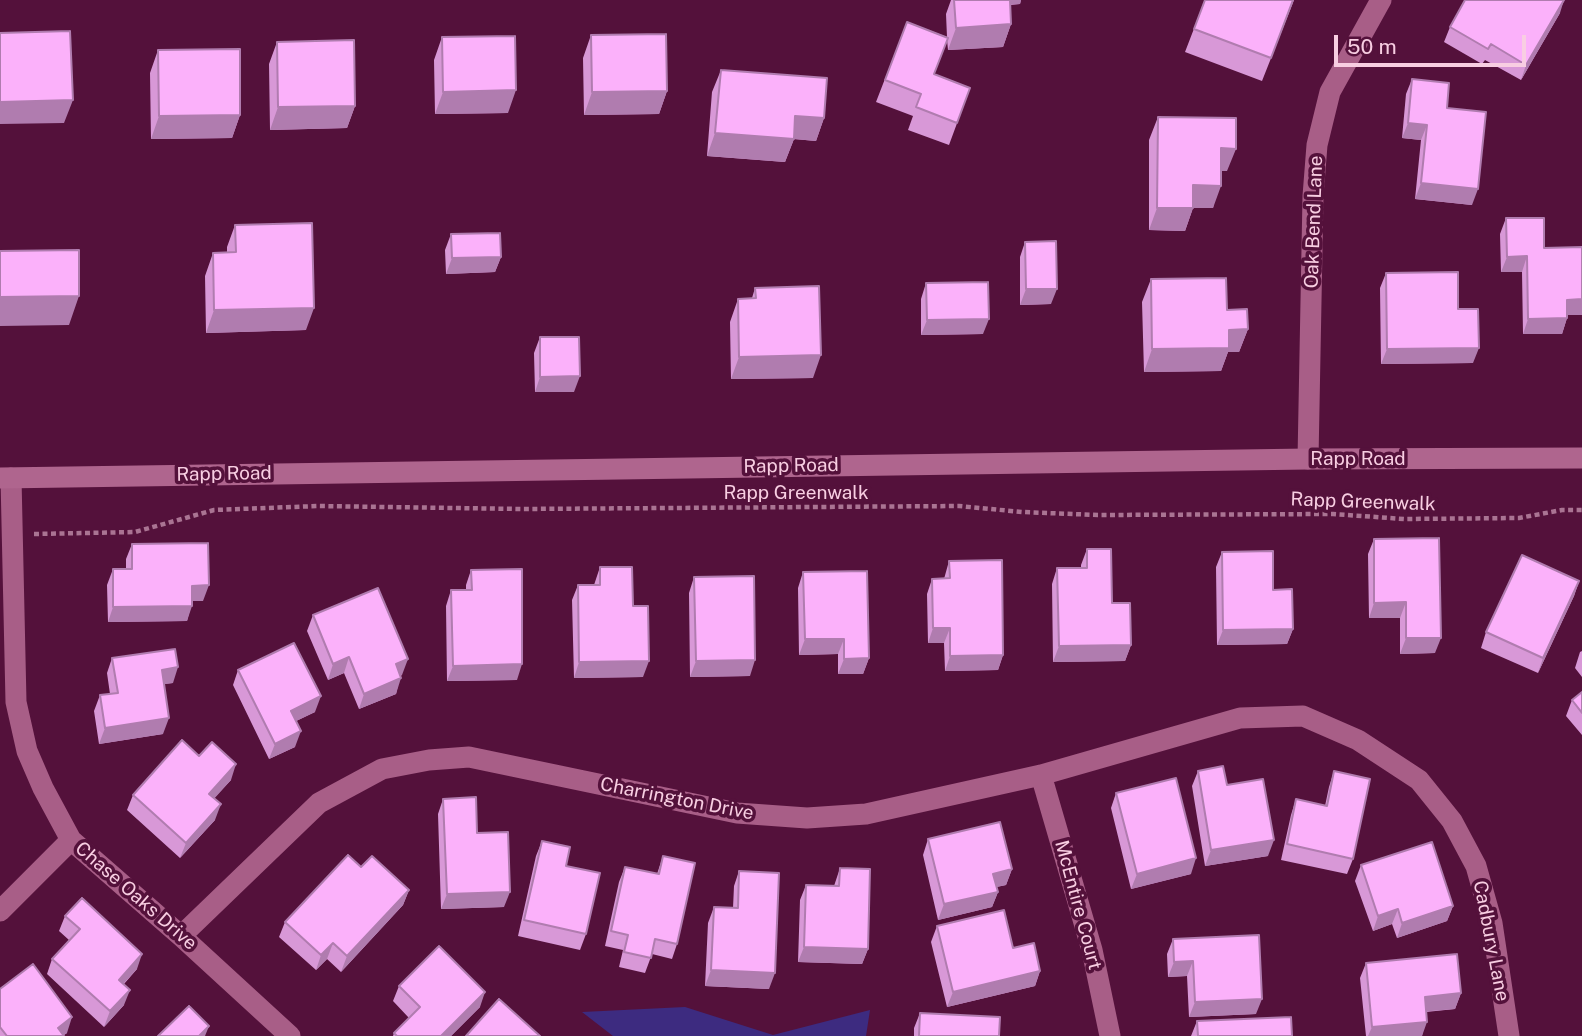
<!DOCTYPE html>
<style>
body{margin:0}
#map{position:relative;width:1582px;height:1036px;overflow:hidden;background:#54113b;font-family:"Public Sans",sans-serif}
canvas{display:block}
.scale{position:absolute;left:1334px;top:35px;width:192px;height:32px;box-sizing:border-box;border:4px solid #f8cee2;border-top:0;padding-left:9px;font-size:21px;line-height:24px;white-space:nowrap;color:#f8cee2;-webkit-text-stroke:5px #54113b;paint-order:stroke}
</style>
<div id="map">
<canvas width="1582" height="1036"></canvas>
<div class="scale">50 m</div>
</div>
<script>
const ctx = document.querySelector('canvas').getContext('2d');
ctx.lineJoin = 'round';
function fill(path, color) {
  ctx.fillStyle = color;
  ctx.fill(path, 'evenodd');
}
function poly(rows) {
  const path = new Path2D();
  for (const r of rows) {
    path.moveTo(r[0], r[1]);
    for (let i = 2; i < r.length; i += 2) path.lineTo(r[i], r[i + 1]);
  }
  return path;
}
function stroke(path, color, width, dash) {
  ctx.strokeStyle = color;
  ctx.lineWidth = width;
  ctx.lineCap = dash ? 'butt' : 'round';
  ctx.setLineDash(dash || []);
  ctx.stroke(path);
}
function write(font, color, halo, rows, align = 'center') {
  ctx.font = font + ' "Public Sans",sans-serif';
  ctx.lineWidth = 7;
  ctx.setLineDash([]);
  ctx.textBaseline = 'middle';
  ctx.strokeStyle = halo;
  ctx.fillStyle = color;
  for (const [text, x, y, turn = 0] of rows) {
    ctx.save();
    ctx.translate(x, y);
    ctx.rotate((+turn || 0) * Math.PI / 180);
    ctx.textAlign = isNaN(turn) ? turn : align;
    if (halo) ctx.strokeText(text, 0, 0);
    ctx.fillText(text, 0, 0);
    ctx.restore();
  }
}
fill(poly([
 [685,1007,773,1035,870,1010,866,1036,613,1036,582,1012]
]), '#3d2b80');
stroke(poly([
 [34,534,135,532,214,510,318,506,522,509,959,506,1022,512,1098,515,1333,514,1404,519,1519,518,1562,510,1582,510]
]), '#aa7493', 4.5, [5, 3.5]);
stroke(poly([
 [1308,459,1313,196,1317,145,1330,92,1381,0],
 [11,478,16,702,27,751,43,788,71,840,181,936,290,1036],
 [1041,775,1092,950,1110,1036],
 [0,911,71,840],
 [181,936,319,803,382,769,429,760,469,757,737,813,807,818,866,814,1041,775,1240,718,1303,716,1358,740,1419,780,1452,821,1476,866,1492,923,1509,1036]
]), '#a85e87', 21);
stroke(poly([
 [0,478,1308,459,1582,458]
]), '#af658e', 21);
fill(poly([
 [951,0,1021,0,1020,4,1010,5,1011,24,1003,47,948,50,947,40,934,74,970,88,949,145,908,130,913,116,876,102,907,22,947,37,946,14],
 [1205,0,1294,0,1262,81,1185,52],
 [1560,13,1521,80,1485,60,1482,64,1444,42,1450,27],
 [591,35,667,91,659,114,584,115,583,58],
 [442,37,508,113,435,114,434,60],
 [277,42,355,106,347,128,270,130,269,64],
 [158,50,240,115,232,138,151,139,150,73],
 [721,70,824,118,816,141,794,139,785,162,707,156,712,92],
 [1412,79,1472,205,1415,199,1421,140,1402,138,1406,94],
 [1158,117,1227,171,1221,171,1213,208,1193,208,1185,231,1149,230,1149,140],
 [1506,218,1544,248,1582,247,1582,315,1567,315,1567,318,1562,334,1523,334,1522,272,1501,272,1500,234],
 [235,225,306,330,206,333,205,276,213,253,227,252,227,247],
 [451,234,501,257,495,272,446,274,445,250],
 [1025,242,1051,304,1020,305,1020,257],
 [1386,273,1458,309,1473,363,1381,364,1380,288],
 [1151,279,1227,310,1248,329,1239,352,1228,352,1221,371,1144,372,1142,302],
 [926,283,983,334,921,335,921,299],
 [755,288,813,378,731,379,730,322,738,299,752,298],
 [540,337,574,392,535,392,534,353],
 [1374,539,1435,653,1400,654,1400,618,1369,618,1368,554],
 [132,544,203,601,192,601,187,621,108,622,107,585,113,569,126,569,126,559],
 [1087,549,1131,645,1125,661,1053,662,1052,584,1057,568,1081,568,1081,565],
 [1222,552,1273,590,1293,629,1287,644,1217,645,1216,567],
 [949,561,1003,655,998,670,945,671,944,643,928,643,927,594,932,579,944,579],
 [600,567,633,606,643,677,574,678,572,600,578,585,594,585],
 [471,570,517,680,447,681,446,606,451,590,466,590,466,585],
 [803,572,869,658,863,674,838,674,838,654,799,655,798,588],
 [694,577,750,676,690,677,689,593],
 [1579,581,1574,596,1538,673,1481,648,1486,632],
 [313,615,402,675,400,676,396,694,359,709,344,673,328,680,307,631],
 [1582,651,1582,677,1575,668,1580,652],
 [112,658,173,683,164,684,163,734,99,744,94,711,100,695,110,694,107,673],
 [238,670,315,712,296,721,295,747,269,759,233,685],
 [1582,692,1582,735,1566,716,1572,700],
 [199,756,231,780,214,798,215,820,180,858,127,810,133,795],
 [1198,771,1227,785,1268,856,1205,866,1192,786],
 [1334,771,1353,859,1347,874,1281,860,1291,815,1296,799,1325,806,1329,787],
 [1116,793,1191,874,1131,889,1111,808],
 [443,799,477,833,504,907,441,909,438,814],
 [928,839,1012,869,1006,885,996,887,998,892,992,907,938,920,923,855],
 [542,841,566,866,586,934,580,950,518,936,536,856],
 [663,856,677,944,672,959,652,954,645,973,619,967,623,950,605,946,619,882,625,867,657,874],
 [1361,865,1453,906,1447,921,1397,938,1392,924,1373,931,1355,881],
 [361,867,409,890,403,905,341,972,327,959,316,970,279,937,285,922],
 [840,868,868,949,862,964,798,962,800,900,806,885,834,886],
 [739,871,769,989,705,986,708,923,714,907,733,908,734,886],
 [65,916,137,969,124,984,124,1005,104,1027,47,974,52,959,69,940,59,931],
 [937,926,1013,948,1040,971,1035,986,947,1007,931,942],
 [1173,939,1256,1014,1189,1017,1187,976,1168,977,1167,954],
 [1366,963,1461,993,1455,1009,1426,1012,1422,1036,1366,1036,1360,978],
 [399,986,480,1007,451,1036,393,1036,394,1033,409,1018,393,1001],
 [0,989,67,1033,64,1035,64,1036,0,1036],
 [920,1013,999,1036,914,1036,914,1028],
 [1197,1021,1198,1036,1191,1036]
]), '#d898d7');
fill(poly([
 [1003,0,1021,0,1020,4,1001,5],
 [1564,0,1560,13,1521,80,1526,65],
 [1011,24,1003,47,948,50,956,28],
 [516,90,508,113,435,114,443,92],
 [667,91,659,114,584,115,592,92],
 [73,100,64,123,0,124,0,102],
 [355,106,347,128,270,130,278,107],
 [240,115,232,138,151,139,159,116],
 [795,116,824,118,816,141,794,139,785,162,707,156,715,133],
 [1408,123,1427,125,1421,140,1402,138],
 [1221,148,1236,149,1227,171,1213,171],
 [1421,183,1478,189,1472,205,1415,199],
 [1193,185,1221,186,1213,208,1193,208,1185,231,1149,230,1157,208],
 [1527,256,1522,272,1501,272,1507,257],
 [501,257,495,272,446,274,452,258],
 [1026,289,1057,289,1051,304,1020,305],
 [79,296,69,325,0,326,0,297],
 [1582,299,1582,315,1561,315,1567,300],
 [314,308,306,330,206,333,214,310],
 [1567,318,1562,334,1523,334,1528,319],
 [989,319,983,334,921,335,927,320],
 [1248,329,1239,352,1228,352,1221,371,1144,372,1152,349,1229,330],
 [1479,348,1473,363,1381,364,1387,349],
 [821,355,813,378,731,379,739,357],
 [580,376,574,392,535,392,540,377],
 [1579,581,1574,596,1538,673,1543,658],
 [209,585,203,601,187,601,192,586],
 [1406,602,1400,618,1369,618,1374,603],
 [192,606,187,621,108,622,113,607],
 [933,628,950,628,944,643,928,643],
 [1293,629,1287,644,1217,645,1223,630],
 [1406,638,1441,638,1435,653,1400,654],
 [805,639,844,639,838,654,799,655],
 [1131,645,1125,661,1053,662,1059,646],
 [1003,655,998,670,945,671,950,656],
 [349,657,344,673,328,680,333,664],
 [869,658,863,674,838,674,844,659],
 [408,659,402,675,390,680,396,664],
 [755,660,750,676,690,677,696,661],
 [649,661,643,677,574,678,579,662],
 [522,664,517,680,447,681,453,666],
 [178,667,173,683,156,685,162,670],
 [401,678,396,694,359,709,364,694],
 [321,696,315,712,286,726,291,711],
 [169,718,163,734,99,744,105,728],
 [301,731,295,747,269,759,275,744],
 [236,764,231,780,204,810,209,794],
 [221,804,215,820,180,858,186,843],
 [1274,840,1268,856,1205,866,1211,850],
 [1196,858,1191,874,1131,889,1137,874],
 [1012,869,1006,885,988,889,993,874],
 [409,890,403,905,341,972,347,956],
 [510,892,504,907,441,909,447,894],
 [998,892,992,907,938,920,944,904],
 [1453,906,1447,921,1397,938,1402,923],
 [1398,909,1392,924,1373,931,1378,916],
 [333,943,327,959,316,970,321,955],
 [804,947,868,949,862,964,798,962],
 [142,954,137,969,113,995,119,980],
 [1193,961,1187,976,1168,977,1174,962],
 [711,970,775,973,769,989,705,986],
 [1040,971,1035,986,947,1007,953,992],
 [130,990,124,1005,104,1027,110,1011],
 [485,992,480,1007,451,1036,441,1036],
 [1461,993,1455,1009,1419,1012,1425,997],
 [1262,999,1256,1014,1189,1017,1195,1002],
 [72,1017,67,1033,62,1036,58,1028],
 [1427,1022,1422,1036,1368,1036,1372,1027],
 [209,1026,205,1036,199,1036]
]), '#b07caf');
const building = poly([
 [954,0,1010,0,1011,24,956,28,954,0],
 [1205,0,1293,0,1271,58,1194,29,1205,0],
 [1465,0,1564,0,1526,65,1491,44,1488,49,1450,27,1465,0],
 [907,22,948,38,934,74,970,88,957,123,916,107,921,94,885,80,907,22],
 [70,31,73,100,0,102,0,33,70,31],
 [666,34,667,91,592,92,591,35,666,34],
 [515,36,516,90,443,92,442,37,515,36],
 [354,40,355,106,278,107,277,42,354,40],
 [240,49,240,115,159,116,158,50,240,49],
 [721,70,827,78,824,118,795,116,794,139,715,133,721,70],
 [1412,79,1449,83,1447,108,1486,112,1478,189,1421,183,1427,125,1408,123,1412,79],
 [1158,117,1236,118,1236,149,1221,148,1221,186,1193,185,1193,208,1157,208,1158,117],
 [1506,218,1544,218,1544,248,1582,247,1582,299,1567,300,1567,318,1528,319,1527,256,1507,257,1506,218],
 [312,223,314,308,214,310,213,253,236,252,235,225,312,223],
 [500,233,501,257,452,258,451,234,500,233],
 [1056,241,1057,289,1026,289,1025,242,1056,241],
 [79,250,79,296,0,297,0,251,79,250],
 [1458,272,1458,309,1478,309,1479,348,1387,349,1386,273,1458,272],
 [1226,278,1227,310,1247,309,1248,329,1229,330,1229,348,1152,349,1151,279,1226,278],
 [988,282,989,319,927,320,926,283,988,282],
 [819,286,821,355,739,357,738,299,756,298,755,288,819,286],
 [540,337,579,337,580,376,540,377,540,337],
 [1439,538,1441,638,1406,638,1406,602,1374,603,1374,539,1439,538],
 [208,543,209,585,192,586,192,606,113,607,113,569,132,569,132,544,208,543],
 [1087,549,1111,549,1112,603,1130,603,1131,645,1059,646,1057,568,1087,568,1087,549],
 [1273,551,1273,590,1292,589,1293,629,1223,630,1222,552,1273,551],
 [1522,555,1579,581,1543,658,1486,632,1522,555],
 [1002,560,1003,655,950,656,950,628,933,628,932,579,950,578,949,561,1002,560],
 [600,567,632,567,633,606,648,606,649,661,579,662,578,585,600,585,600,567],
 [522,569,522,664,453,666,451,590,472,590,471,570,522,569],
 [867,571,869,658,844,659,844,639,805,639,803,572,867,571],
 [754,576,755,660,696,661,694,577,754,576],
 [378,588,408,659,396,664,401,678,364,694,349,657,333,664,313,615,378,588],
 [294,643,321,696,291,711,301,731,275,744,238,670,294,643],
 [175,649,178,667,162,670,169,718,105,728,100,695,118,693,112,658,175,649],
 [1582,692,1582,713,1572,700,1582,692],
 [182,740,199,756,212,742,236,764,209,794,221,804,186,843,133,795,182,740],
 [1223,766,1227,785,1263,779,1274,840,1211,850,1198,771,1223,766],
 [1334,771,1370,779,1353,859,1287,844,1296,799,1327,806,1334,771],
 [1176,778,1196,858,1137,874,1116,793,1176,778],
 [476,797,477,833,508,832,510,892,447,894,443,799,476,797],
 [1000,822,1012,869,993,874,998,892,944,904,928,839,1000,822],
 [542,841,570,847,566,866,600,873,586,934,524,920,542,841],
 [1432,842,1453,906,1402,923,1398,909,1378,916,1361,865,1432,842],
 [348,855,361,867,372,856,409,890,347,956,333,943,321,955,285,922,348,855],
 [663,856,695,863,677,944,655,939,651,958,624,952,628,935,611,931,625,867,659,874,663,856],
 [840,868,870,869,868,949,804,947,806,885,839,886,840,868],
 [739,871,779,873,775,973,711,970,714,907,738,908,739,871],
 [82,898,142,954,119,980,130,990,110,1011,52,959,80,929,65,916,82,898],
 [1004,910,1013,948,1034,943,1040,971,953,992,937,926,1004,910],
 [1259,935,1262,999,1195,1002,1193,961,1174,962,1173,939,1259,935],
 [439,946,485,992,441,1036,397,1036,394,1033,420,1007,399,986,439,946],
 [1457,954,1461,993,1425,997,1427,1022,1372,1027,1366,963,1457,954],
 [33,964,72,1017,58,1028,64,1036,7,1036,0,1027,0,989,33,964],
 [499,999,540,1036,466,1036,499,999],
 [189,1006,209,1026,199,1036,158,1036,189,1006],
 [920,1013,1000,1017,999,1036,919,1036,920,1013],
 [1291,1017,1292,1036,1198,1036,1197,1021,1291,1017]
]);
fill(building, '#fbb1fa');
stroke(building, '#b07caf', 2);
write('19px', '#f8cee2', '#54113b', [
 ["Oak Bend Lane",1314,222,-88],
 ["Rapp Road",1358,459],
 ["Rapp Road",791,466,-1],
 ["Rapp Road",224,474,-1],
 ["Rapp Greenwalk",796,493],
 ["Rapp Greenwalk",1363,502,2],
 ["Charrington Drive",677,799,11],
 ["Chase Oaks Drive",136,896,41],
 ["McEntire Court",1078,905,75],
 ["Cadbury Lane",1491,941,79]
]);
</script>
